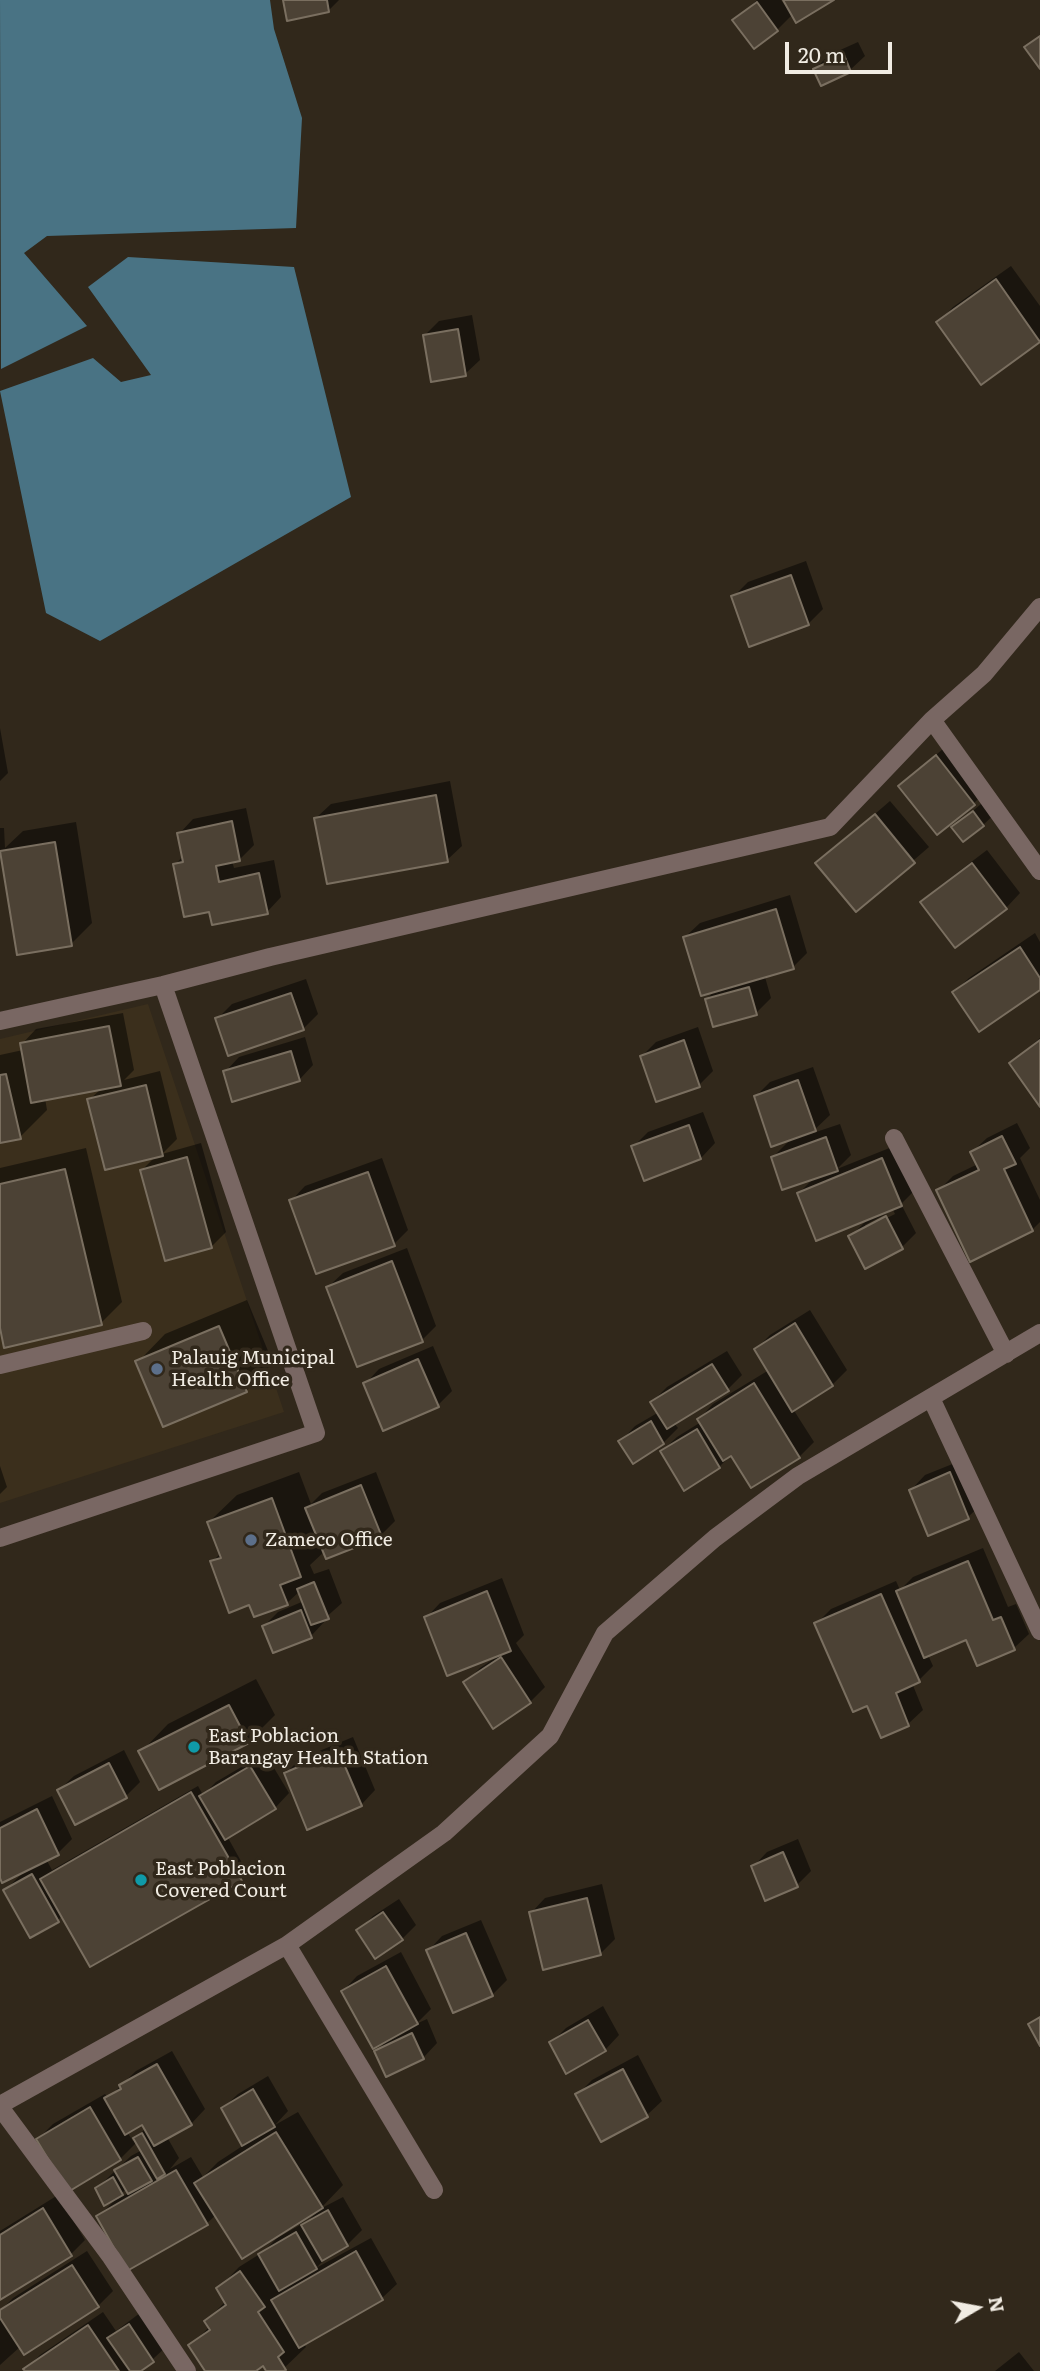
<!DOCTYPE html>
<style>
body{margin:0}
#map{position:relative;width:1040px;height:2371px;overflow:hidden;background:#31281b;font-family:Literata,serif}
canvas{display:block}
.north{position:absolute;left:942px;top:2273px;width:70px;height:70px;-webkit-text-stroke:5px #31281b;paint-order:stroke;rotate:80deg;font-size:19px;font-weight:700;line-height:28px;text-align:center;color:#f1ece3}
.north::after{content:'';display:block;margin:auto;width:24px;height:32px;background:#f1ece3;clip-path:polygon(50% 0,100% 100%,50% 72%,0 100%)}
.scale{position:absolute;left:785px;top:42px;width:107px;height:32px;box-sizing:border-box;border:4px solid #f1ece3;border-top:0;padding-left:9px;font-size:21px;line-height:24px;white-space:nowrap;color:#f1ece3;-webkit-text-stroke:5px #31281b;paint-order:stroke}
</style>
<div id="map">
<canvas width="1040" height="2371"></canvas>
<div class="north">N</div>
<div class="scale">20 m</div>
</div>
<script>
const ctx = document.querySelector('canvas').getContext('2d');
ctx.lineJoin = 'round';
function fill(path, color) {
  ctx.fillStyle = color;
  ctx.fill(path, 'evenodd');
}
function poly(rows) {
  const path = new Path2D();
  for (const r of rows) {
    path.moveTo(r[0], r[1]);
    for (let i = 2; i < r.length; i += 2) path.lineTo(r[i], r[i + 1]);
  }
  return path;
}
function stroke(path, color, width, dash) {
  ctx.strokeStyle = color;
  ctx.lineWidth = width;
  ctx.lineCap = dash ? 'butt' : 'round';
  ctx.setLineDash(dash || []);
  ctx.stroke(path);
}
function write(font, color, halo, rows, align = 'center') {
  ctx.font = font + ' Literata,serif';
  ctx.lineWidth = 7;
  ctx.setLineDash([]);
  ctx.textBaseline = 'middle';
  ctx.strokeStyle = halo;
  ctx.fillStyle = color;
  for (const [text, x, y, turn = 0] of rows) {
    ctx.save();
    ctx.translate(x, y);
    ctx.rotate((+turn || 0) * Math.PI / 180);
    ctx.textAlign = isNaN(turn) ? turn : align;
    if (halo) ctx.strokeText(text, 0, 0);
    ctx.fillText(text, 0, 0);
    ctx.restore();
  }
}
fill(poly([
 [148,1004,284,1412,0,1503,0,1039]
]), '#3b2f1c');
fill(poly([
 [0,0,270,0,274,29,302,118,296,228,47,236,24,253,87,326,1,369],
 [128,257,294,267,351,497,100,641,46,613,0,391,93,358,121,382,151,375,88,287]
]), '#497384');
fill(poly([
 [285,0,339,0,328,11],
 [757,0,781,0,789,11,791,9,785,0,831,0,793,14,777,30,754,47,735,20],
 [858,42,865,56,850,70,821,83,815,69,829,55],
 [1011,266,1040,306,1040,339,981,382,939,322,953,307],
 [472,315,480,360,465,374,425,335,439,321],
 [806,561,823,609,809,623,750,644,733,597,748,582],
 [0,728,8,773,0,781],
 [951,742,988,789,974,803,937,832,900,786],
 [450,781,462,846,447,860,316,818,331,804],
 [988,798,998,811,983,825,954,827],
 [890,801,929,847,856,910,818,863],
 [246,808,254,845,240,859,232,861,234,868,274,860,281,897,267,912,210,910,175,865,183,856,179,834,193,819],
 [76,822,92,923,71,944,2,856,0,858,0,828,4,828,5,848,23,831],
 [987,850,1020,893,1006,908,922,902,937,888],
 [790,895,807,953,793,967,765,977,771,998,756,1013,707,999,715,990,685,937,700,923],
 [1035,933,1040,942,1040,988,954,992,969,978],
 [306,979,318,1014,303,1029,217,1019,232,1004],
 [123,1013,134,1070,124,1080,160,1071,177,1139,162,1154,201,1143,226,1232,211,1247,142,1170,157,1155,89,1100,102,1088,45,1098,47,1110,20,1137,0,1141,0,1055,23,1050,22,1044,36,1029],
 [698,1027,713,1071,699,1085,642,1056,656,1042],
 [305,1037,313,1065,299,1080,225,1072,239,1057],
 [1040,1038,1040,1104,1011,1063],
 [813,1067,830,1115,810,1134,840,1124,851,1155,837,1169,897,1145,915,1190,901,1204,916,1233,902,1247,850,1237,869,1218,799,1193,815,1177,773,1157,792,1138,756,1096,770,1082],
 [893,1210,895,1214,865,1229,865,1225],
 [703,1112,715,1143,701,1158,645,1179,633,1147,648,1132],
 [1017,1123,1030,1148,1020,1158,1040,1200,1040,1222,1032,1230,971,1259,938,1191,953,1176,978,1164,972,1152,987,1138],
 [86,1148,122,1302,101,1323,0,1320,0,1168],
 [382,1158,408,1230,394,1244,291,1201,305,1186],
 [407,1248,436,1326,422,1340,328,1287,343,1273],
 [247,1300,273,1363,246,1391,138,1362,165,1334],
 [810,1310,847,1370,832,1385,793,1409,814,1442,799,1457,732,1454,719,1467,662,1451,677,1437,701,1422,699,1419,713,1404,769,1370,756,1349,770,1335],
 [433,1346,452,1391,438,1405,365,1384,379,1369],
 [727,1351,742,1375,727,1390,674,1423,678,1428,663,1443,621,1441,635,1426,659,1412,652,1402,667,1387],
 [965,1459,983,1503,968,1517,929,1534,911,1490,925,1475],
 [0,1466,7,1487,0,1494],
 [299,1472,311,1504,322,1493,376,1472,395,1521,381,1535,325,1551,310,1565,314,1574,329,1569,342,1603,324,1619,325,1621,311,1636,264,1626,278,1612,304,1601,300,1591,287,1603,250,1603,212,1562,221,1553,209,1522,237,1495],
 [983,1548,1008,1607,1016,1604,1029,1634,1014,1648,967,1638,928,1655,933,1666,919,1680,912,1683,923,1710,908,1724,882,1736,868,1704,816,1624,831,1609,896,1581,900,1590,913,1577],
 [502,1578,524,1635,516,1643,545,1687,530,1702,493,1726,465,1683,480,1668,498,1656,498,1654,426,1618,440,1603],
 [256,1679,275,1715,248,1742,141,1752,168,1724],
 [353,1737,375,1790,361,1805,286,1773,300,1759],
 [124,1750,140,1782,126,1796,59,1790,74,1776],
 [265,1753,289,1793,275,1808,227,1836,247,1872,240,1879,63,1915,58,1920,5,1890,25,1871,0,1874,0,1822,52,1796,72,1839,58,1853,46,1859,52,1870,198,1786,203,1795,216,1782],
 [798,1839,811,1871,797,1885,753,1867,767,1852],
 [602,1884,615,1939,600,1954,531,1913,545,1898],
 [399,1899,416,1925,402,1939,359,1930,373,1916],
 [481,1920,507,1980,492,1995,428,1951,442,1936],
 [401,1952,431,2009,416,2024,427,2019,437,2043,423,2058,376,2051,387,2041,343,1991,357,1976],
 [603,2006,619,2035,605,2050,551,2043,566,2028],
 [172,2051,205,2109,191,2124,167,2137,179,2158,170,2169,191,2157,203,2177,218,2162,244,2145,223,2108,238,2094,268,2076,288,2111,275,2125,298,2112,343,2185,320,2209,343,2197,362,2230,347,2245,328,2256,316,2268,371,2238,397,2284,382,2298,304,2343,306,2347,281,2371,268,2371,264,2364,253,2371,207,2371,191,2346,210,2326,206,2321,226,2301,218,2289,239,2267,263,2252,277,2238,309,2220,318,2211,216,2215,206,2224,98,2217,118,2197,97,2188,131,2156,142,2150,137,2142,120,2159,38,2139,53,2124,105,2094,108,2098,136,2071],
 [143,2123,146,2128,133,2141,127,2132],
 [127,2188,129,2193,118,2199,117,2198],
 [638,2055,662,2101,647,2115,602,2140,578,2094,592,2080],
 [58,2195,85,2240,71,2254,0,2298,0,2231],
 [87,2251,113,2291,98,2306,25,2353,21,2346,0,2365,0,2311,13,2298],
 [144,2310,167,2346,140,2371,26,2369,40,2355,103,2312,116,2331],
 [1019,2352,1034,2371,995,2371]
]), '#0007');
const building = poly([
 [283,0,327,0,329,12,287,21,283,0],
 [783,0,834,0,796,23,783,0],
 [757,2,778,31,754,49,732,20,757,2],
 [1040,36,1040,69,1024,47,1040,36],
 [844,55,851,72,821,86,813,69,844,55],
 [996,279,1040,342,981,385,936,322,996,279],
 [458,329,466,376,431,382,423,335,458,329],
 [791,575,809,625,749,647,731,596,791,575],
 [936,755,975,805,937,835,898,786,936,755],
 [436,795,448,862,327,884,314,818,436,795],
 [973,811,984,826,963,842,951,827,973,811],
 [875,814,915,863,856,912,815,863,875,814],
 [232,821,240,861,216,866,219,882,259,873,268,914,212,925,209,912,184,917,173,864,183,862,177,833,232,821],
 [55,842,72,946,17,955,0,851,55,842],
 [972,863,1007,909,955,948,920,902,972,863],
 [776,909,794,969,701,996,683,937,776,909],
 [1020,947,1040,978,1040,990,979,1032,952,992,1020,947],
 [749,987,757,1015,713,1027,705,999,749,987],
 [291,993,304,1030,228,1056,215,1018,291,993],
 [109,1026,121,1086,31,1103,20,1043,109,1026],
 [684,1040,700,1087,656,1102,640,1056,684,1040],
 [1040,1040,1040,1107,1009,1063,1040,1040],
 [291,1051,300,1081,232,1102,223,1071,291,1051],
 [6,1074,21,1139,0,1143,0,1075,6,1074],
 [798,1080,816,1131,771,1147,754,1096,798,1080],
 [146,1085,163,1156,105,1170,87,1099,146,1085],
 [689,1125,701,1159,644,1181,631,1146,689,1125],
 [1002,1136,1016,1164,1004,1169,1033,1231,970,1262,936,1190,979,1170,970,1152,1002,1136],
 [826,1137,838,1171,782,1190,771,1157,826,1137],
 [187,1157,212,1248,165,1261,140,1170,187,1157],
 [882,1158,902,1206,816,1241,797,1193,882,1158],
 [65,1169,102,1325,4,1348,0,1328,0,1184,65,1169],
 [368,1172,395,1246,316,1274,289,1200,368,1172],
 [886,1216,903,1249,865,1269,848,1236,886,1216],
 [392,1261,423,1342,357,1367,326,1287,392,1261],
 [795,1323,833,1386,792,1412,754,1349,795,1323],
 [219,1326,247,1392,163,1427,135,1361,219,1326],
 [418,1359,439,1407,383,1431,363,1383,418,1359],
 [712,1364,729,1391,667,1429,650,1402,712,1364],
 [754,1383,800,1458,751,1488,731,1456,723,1461,697,1419,754,1383],
 [651,1421,664,1444,633,1464,618,1441,651,1421],
 [697,1429,720,1468,684,1491,660,1451,697,1429],
 [950,1472,969,1519,928,1536,909,1490,950,1472],
 [361,1485,382,1537,326,1559,305,1508,361,1485],
 [272,1498,301,1577,280,1585,288,1605,254,1617,249,1605,229,1613,210,1561,221,1558,207,1522,272,1498],
 [968,1561,993,1620,1001,1617,1015,1650,977,1666,966,1640,924,1658,896,1591,968,1561],
 [314,1582,329,1619,311,1625,297,1589,314,1582],
 [487,1591,511,1651,447,1676,424,1617,487,1591],
 [881,1594,920,1682,896,1693,909,1726,881,1738,867,1706,853,1712,814,1623,881,1594],
 [301,1610,312,1638,273,1653,262,1626,301,1610],
 [501,1657,531,1703,493,1729,463,1682,501,1657],
 [229,1705,249,1743,159,1790,138,1751,229,1705],
 [338,1750,362,1806,307,1830,284,1773,338,1750],
 [109,1763,127,1798,75,1825,57,1790,109,1763],
 [250,1766,276,1809,225,1840,199,1796,250,1766],
 [191,1792,242,1881,90,1967,40,1879,191,1792],
 [37,1809,59,1855,2,1883,0,1878,0,1828,37,1809],
 [783,1852,798,1887,765,1901,751,1866,783,1852],
 [32,1874,59,1922,30,1938,3,1890,32,1874],
 [587,1898,601,1955,543,1970,529,1912,587,1898],
 [383,1912,403,1940,375,1959,356,1930,383,1912],
 [466,1933,493,1996,453,2013,426,1950,466,1933],
 [386,1966,418,2024,373,2049,341,1991,386,1966],
 [1040,2017,1040,2046,1028,2024,1040,2017],
 [588,2020,606,2051,566,2074,549,2042,588,2020],
 [412,2033,424,2059,386,2077,374,2051,412,2033],
 [157,2064,192,2125,154,2146,142,2125,125,2135,104,2098,121,2089,119,2085,157,2064],
 [623,2069,648,2117,601,2142,575,2094,623,2069],
 [253,2089,275,2127,242,2146,221,2108,253,2089],
 [90,2107,121,2160,68,2192,36,2139,90,2107],
 [276,2132,323,2208,242,2259,194,2183,276,2132],
 [142,2133,165,2174,157,2179,133,2138,142,2133],
 [138,2157,152,2181,128,2194,114,2170,138,2157],
 [176,2170,208,2225,127,2271,96,2216,176,2170],
 [113,2177,123,2195,104,2206,95,2188,113,2177],
 [43,2208,72,2256,0,2300,0,2235,43,2208],
 [328,2210,348,2246,322,2261,301,2225,328,2210],
 [296,2232,317,2269,279,2291,258,2254,296,2232],
 [356,2251,383,2300,299,2348,271,2300,356,2251],
 [72,2265,99,2307,24,2355,0,2318,0,2310,72,2265],
 [240,2271,265,2307,258,2312,284,2352,278,2357,286,2370,284,2371,266,2371,263,2366,256,2371,205,2371,188,2345,210,2330,204,2321,226,2305,216,2288,240,2271],
 [129,2324,154,2362,141,2371,130,2371,107,2338,129,2324],
 [88,2325,119,2371,25,2371,23,2369,88,2325]
]);
fill(building, '#4c4235');
stroke(building, '#7a6f60', 2);
stroke(poly([
 [932,720,1040,871],
 [0,1021,163,985,270,957,830,827,932,720,984,674,1040,607],
 [894,1138,1006,1354],
 [0,1365,143,1331],
 [931,1398,1040,1631],
 [0,1538,316,1433,163,985],
 [287,1945,434,2190],
 [0,2105,287,1945,444,1833,550,1736,605,1633,715,1538,798,1476,1040,1333],
 [0,2107,111,2257,187,2371]
]), '#796763', 18);
for (const [x, y, r, color] of [
 [157,1369,7,"#5c6f8a"],
 [251,1540,7,"#5c6f8a"],
 [194,1747,7,"#0f9aa8"],
 [141,1880,7,"#0f9aa8"]
]) {
  const dot = new Path2D();
  dot.arc(x, y, r, 0, 2 * Math.PI);
  ctx.fillStyle = color;
  ctx.fill(dot);
  stroke(dot, '#31281b', 2.5);
}
write('19px', '#f1ece3', '#31281b', [
 ["Palauig Municipal",171,1358],
 ["Health Office",171,1380],
 ["Zameco Office",265,1540],
 ["East Poblacion",208,1736],
 ["Barangay Health Station",208,1758],
 ["East Poblacion",155,1869],
 ["Covered Court",155,1891]
], 'left');
</script>
